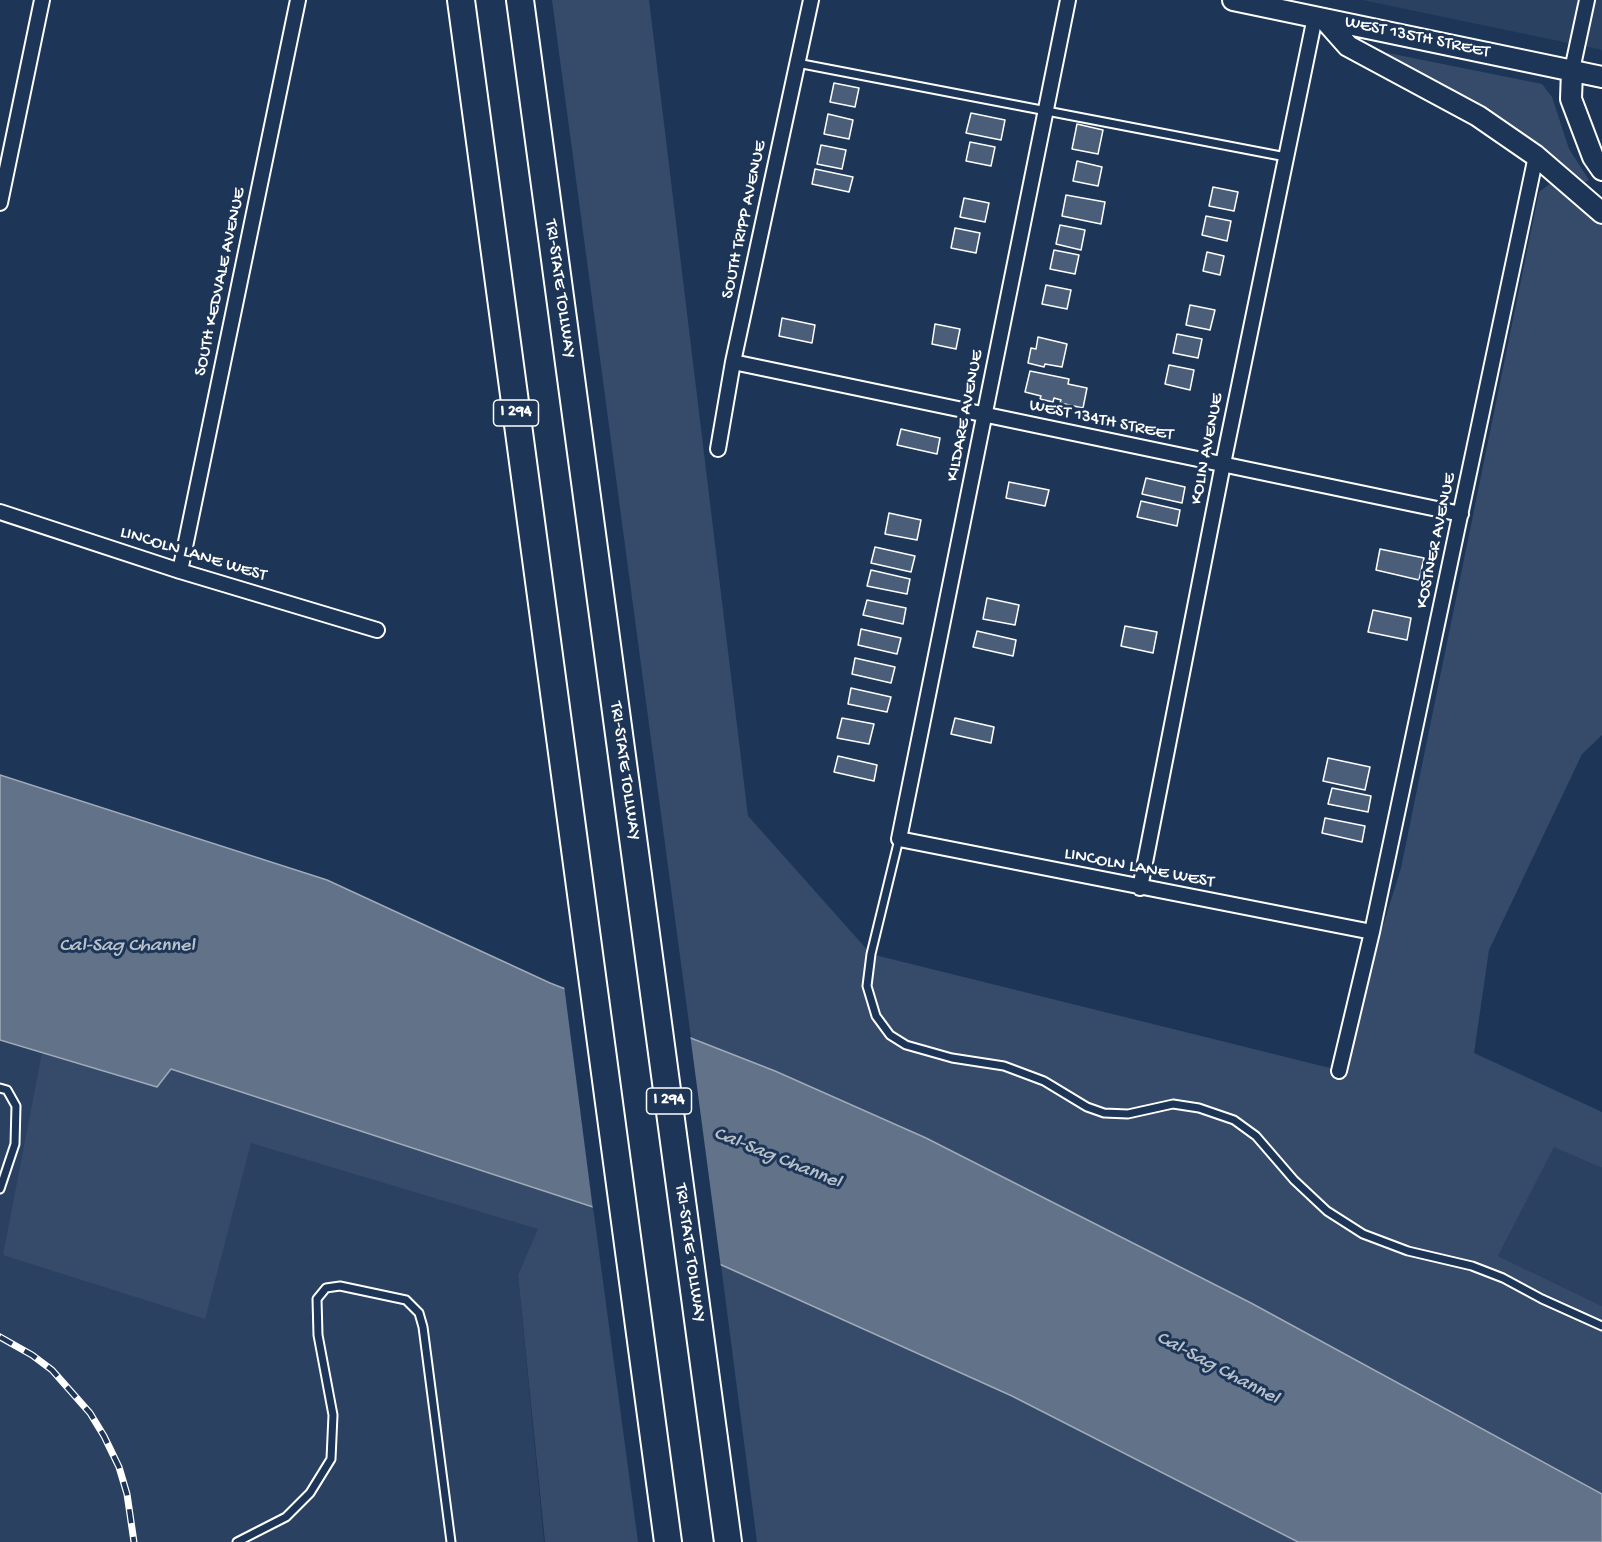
<!DOCTYPE html>
<style>
body{margin:0}
canvas{display:block;background:#1d3557}
</style>
<canvas width="1602" height="1542"></canvas>
<script>
const ctx = document.querySelector('canvas').getContext('2d');
ctx.lineJoin = 'round';
function fill(path, color) {
  ctx.fillStyle = color;
  ctx.fill(path, 'evenodd');
}
function poly(rows) {
  const path = new Path2D();
  for (const r of rows) {
    path.moveTo(r[0], r[1]);
    for (let i = 2; i < r.length; i += 2) path.lineTo(r[i], r[i + 1]);
  }
  return path;
}
function stroke(path, color, width, dash) {
  ctx.strokeStyle = color;
  ctx.lineWidth = width;
  ctx.lineCap = dash ? 'butt' : 'round';
  ctx.setLineDash(dash || []);
  ctx.stroke(path);
}
function write(font, color, halo, rows, align = 'center') {
  ctx.font = font + ' "Gochi Hand",sans-serif';
  ctx.lineWidth = 6;
  ctx.setLineDash([]);
  ctx.textBaseline = 'middle';
  ctx.strokeStyle = halo;
  ctx.fillStyle = color;
  for (const [text, x, y, turn = 0] of rows) {
    ctx.save();
    ctx.translate(x, y);
    ctx.rotate((+turn || 0) * Math.PI / 180);
    ctx.textAlign = isNaN(turn) ? turn : align;
    if (halo) ctx.strokeText(text, 0, 0);
    ctx.fillText(text, 0, 0);
    ctx.restore();
  }
}
fill(poly([
 [1362,0,1602,0,1602,50],
 [0,1040,157,1087,555,1194,518,1275,544,1542,0,1542],
 [1554,1146,1602,1168,1602,1306,1498,1256]
]), '#2a4161');
fill(poly([
 [552,0,649,0,748,816,871,954,1338,1070,1401,868,1539,192,1550,184,1561,186,1602,223,1602,735,1582,754,1489,950,1474,1053,1602,1112,1602,1168,1554,1147,1498,1256,1602,1306,1602,1494,1251,1303,926,1138,775,1071,691,1038],
 [1378,51,1542,84,1552,97,1569,149,1589,180,1583,183,1526,139],
 [42,1053,157,1087,171,1069,593,1207,638,1542,545,1542,518,1275,538,1229,251,1143,205,1319,3,1255],
 [721,1265,1012,1396,1298,1542,757,1542]
]), '#364b69');
const water = poly([
 [0,775,327,880,550,983,775,1071,926,1138,1251,1303,1602,1494,1602,1542,1298,1542,1012,1396,593,1207,171,1069,157,1087,0,1040,0,775]
]);
fill(water, '#617289');
stroke(water, '#a0aab8', 1.5);
fill(poly([
 [564,985,690,1034,721,1268,593,1210]
]), '#1d3557');
const building = poly([
 [834,83,859,88,855,107,830,102,834,83],
 [971,113,1005,120,1001,140,966,133,971,113],
 [828,114,853,120,849,139,824,134,828,114],
 [1077,124,1103,130,1098,154,1072,149,1077,124],
 [970,142,995,147,991,166,966,161,970,142],
 [821,145,846,150,842,169,817,164,821,145],
 [1077,161,1102,167,1098,186,1073,181,1077,161],
 [815,169,853,177,849,192,812,184,815,169],
 [1213,187,1238,192,1234,211,1209,206,1213,187],
 [1066,195,1105,202,1101,224,1062,216,1066,195],
 [964,198,989,203,985,222,960,217,964,198],
 [1206,216,1231,221,1227,241,1202,235,1206,216],
 [1060,225,1085,230,1081,250,1056,244,1060,225],
 [955,228,980,233,976,253,951,248,955,228],
 [1054,250,1079,255,1075,274,1050,269,1054,250],
 [1207,252,1224,256,1220,275,1203,271,1207,252],
 [1046,285,1071,290,1067,309,1042,304,1046,285],
 [1190,305,1215,310,1210,330,1186,325,1190,305],
 [782,318,815,325,812,343,779,336,782,318],
 [935,324,960,329,956,349,932,344,935,324],
 [1177,334,1202,339,1198,358,1173,353,1177,334],
 [1038,337,1067,344,1062,367,1045,364,1044,367,1028,363,1031,348,1036,349,1038,337],
 [1169,365,1194,370,1190,390,1165,384,1169,365],
 [1030,371,1069,379,1068,384,1087,388,1083,408,1060,403,1061,400,1054,398,1053,402,1040,399,1041,396,1025,392,1030,371],
 [901,429,940,438,937,454,897,445,901,429],
 [1146,478,1185,487,1182,503,1142,494,1146,478],
 [1009,482,1049,490,1045,506,1006,498,1009,482],
 [1141,501,1180,510,1177,526,1137,517,1141,501],
 [889,513,921,520,917,540,885,534,889,513],
 [875,547,915,556,911,572,871,563,875,547],
 [1380,549,1424,558,1419,580,1376,570,1380,549],
 [871,570,910,579,907,594,867,586,871,570],
 [987,598,1019,605,1015,625,983,619,987,598],
 [867,600,906,608,903,624,863,615,867,600],
 [1373,610,1411,618,1407,640,1368,632,1373,610],
 [1125,626,1157,632,1153,653,1121,646,1125,626],
 [861,629,901,638,897,654,858,645,861,629],
 [977,631,1016,640,1013,656,973,647,977,631],
 [855,658,895,667,891,683,852,674,855,658],
 [851,688,891,697,887,712,848,704,851,688],
 [842,718,874,724,869,744,837,738,842,718],
 [955,718,994,727,991,743,951,734,955,718],
 [838,756,877,765,874,781,834,772,838,756],
 [1328,758,1370,767,1365,790,1323,781,1328,758],
 [1332,788,1371,796,1368,812,1328,804,1332,788],
 [1325,818,1365,826,1362,842,1322,833,1325,818]
]);
fill(building, '#4a5d79');
stroke(building, '#fff', 1.5);
const lane = poly([
 [797,63,1286,157],
 [899,839,871,954,867,986,876,1016,890,1035,906,1045,952,1058,1004,1066,1044,1081,1087,1107,1104,1113,1128,1114,1173,1104,1199,1108,1234,1120,1256,1136,1294,1180,1327,1211,1363,1234,1408,1251,1472,1266,1503,1278,1542,1299,1602,1326],
 [0,1088,7,1090,16,1106,15,1144,0,1189],
 [237,1542,286,1517,310,1493,331,1459,333,1415,318,1335,317,1299,326,1288,340,1286,406,1300,419,1313,423,1327,451,1542]
]);
const street = poly([
 [1068,0,899,839,1372,932],
 [1572,70,1587,0],
 [0,203,42,0],
 [733,362,1461,514],
 [718,449,733,362,811,0],
 [0,512,180,571,377,630],
 [180,571,298,0],
 [1140,888,1223,464,1315,17],
 [1339,1071,1372,932,1536,156]
]);
const secondary = poly([
 [1233,0,1602,77],
 [1324,19,1348,46,1478,116,1536,156,1602,213],
 [1572,70,1571,99,1593,157,1602,170]
]);
const highway = poly([
 [461,0,668,1542],
 [520,0,728,1542]
]);
stroke(lane, '#fff', 11);
stroke(street, '#fff', 18);
stroke(secondary, '#fff', 24);
stroke(highway, '#fff', 30);
stroke(lane, '#1d3557', 7);
stroke(street, '#1d3557', 14);
stroke(secondary, '#1d3557', 20);
stroke(highway, '#1d3557', 26);
const rail = poly([
 [0,1337,32,1355,52,1370,90,1413,104,1436,119,1467,127,1494,134,1542]
]);
stroke(rail, '#fff', 7);
stroke(rail, '#1d3557', 4.5, [14]);
for (const [x, y, w] of [
 [516,413,45],
 [669,1101,45]
]) {
  const box = new Path2D();
  box.roundRect(x - w / 2, y - 13, w, 26, 4.5);
  ctx.fillStyle = '#1d3557';
  ctx.fill(box);
  stroke(box, '#fff', 1.5);
}
write('bold 16px', '#fff', null, [
 ["I 294",516,413],
 ["I 294",669,1101]
]);
write('18px', '#fff', '#1d3557', [
 ["WEST 135TH STREET",1417,38,12],
 ["SOUTH TRIPP AVENUE",745,220,-78],
 ["SOUTH KEDVALE AVENUE",221,282,-78],
 ["TRI-STATE TOLLWAY",559,289,82],
 ["KILDARE AVENUE",966,416,-79],
 ["WEST 134TH STREET",1101,421,12],
 ["KOLIN AVENUE",1208,449,-79],
 ["KOSTNER AVENUE",1437,541,-78],
 ["LINCOLN LANE WEST",193,555,17],
 ["TRI-STATE TOLLWAY",624,771,82],
 ["LINCOLN LANE WEST",1139,869,11],
 ["TRI-STATE TOLLWAY",689,1253,82]
]);
write('italic 20px', '#b8c0ca', '#1d3557', [
 ["Cal-Sag Channel",127,947],
 ["Cal-Sag Channel",777,1159,22],
 ["Cal-Sag Channel",1217,1369,28]
]);
</script>
